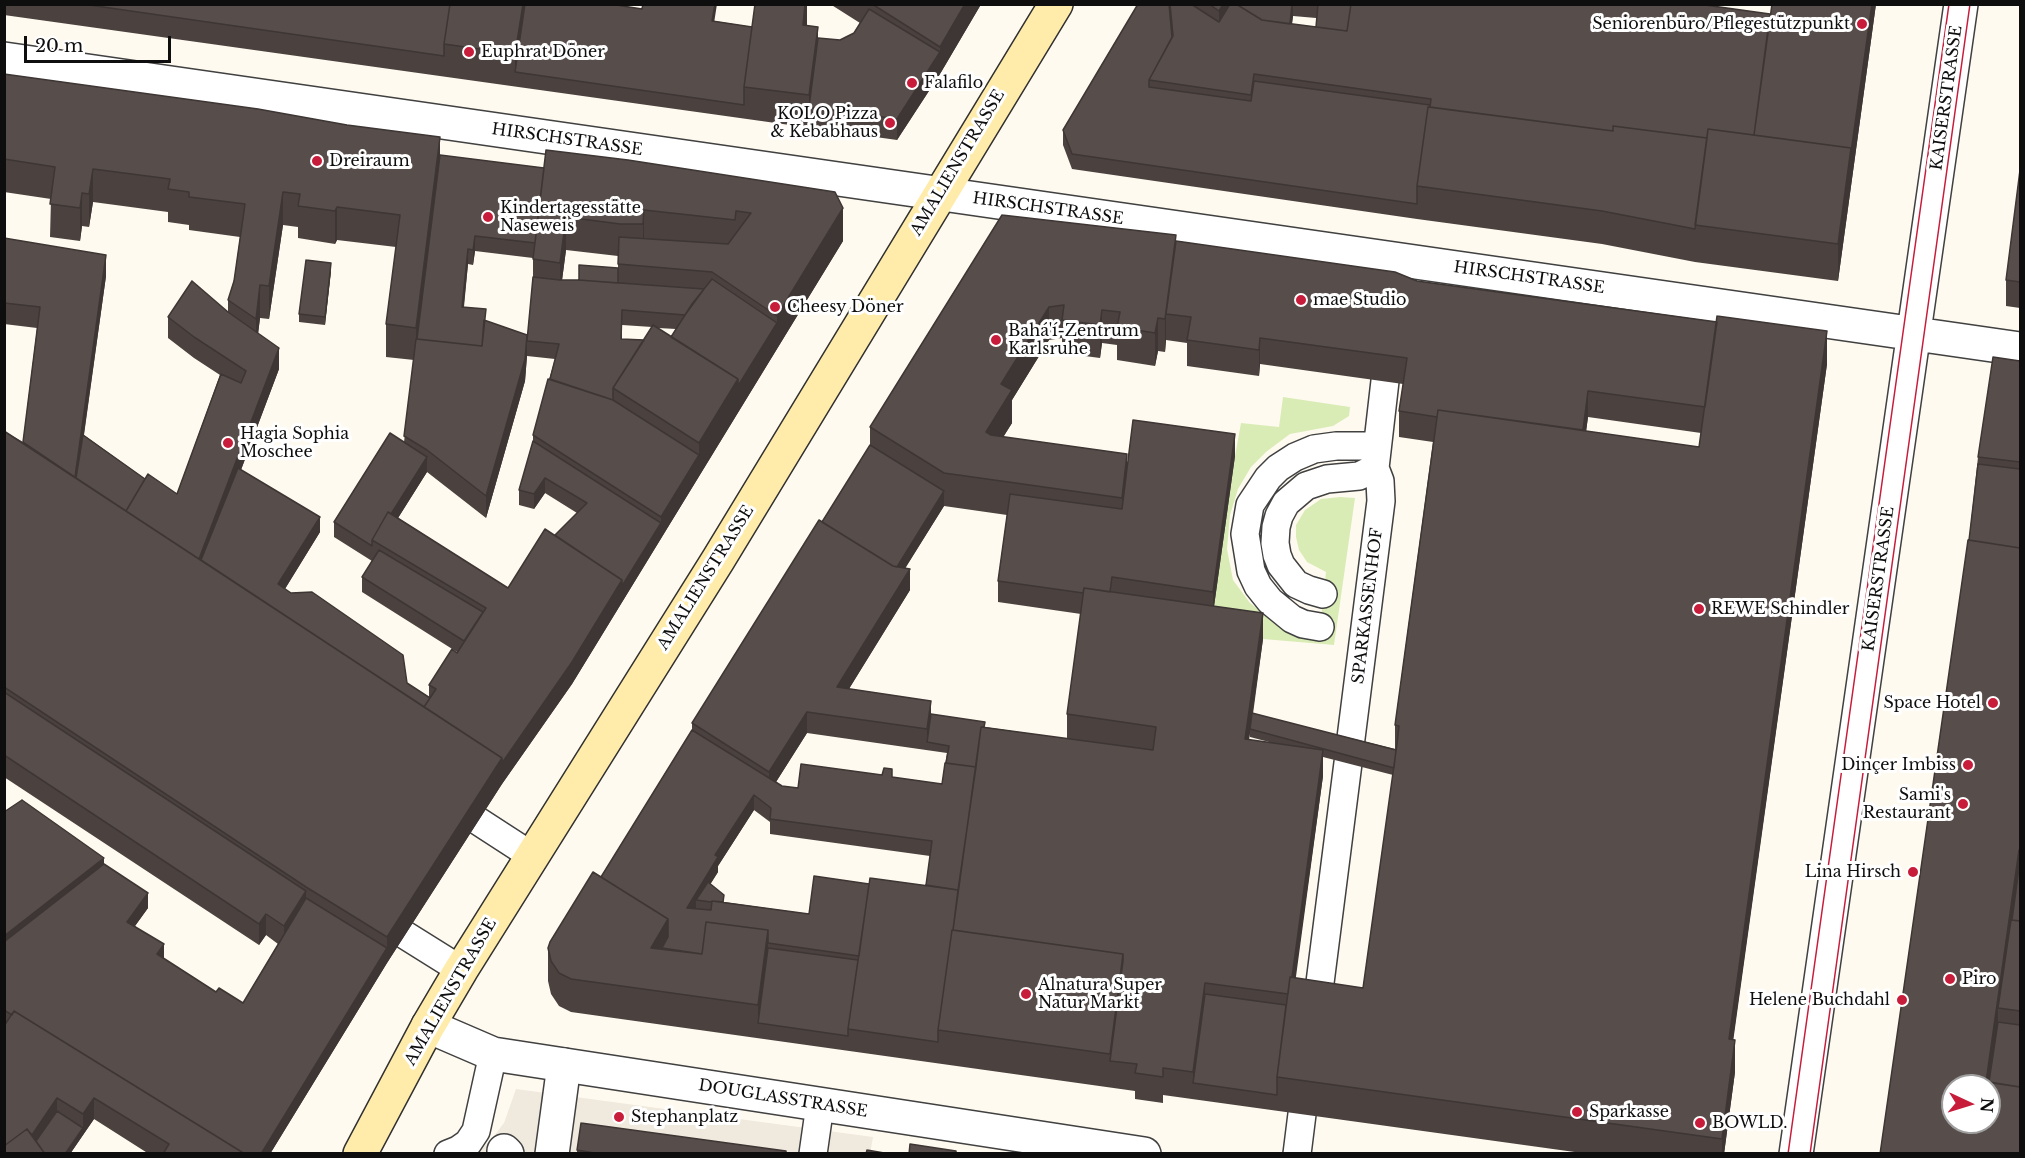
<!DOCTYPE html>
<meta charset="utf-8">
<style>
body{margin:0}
#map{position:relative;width:2025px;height:1158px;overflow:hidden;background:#fffaef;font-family:"Libre Baskerville",serif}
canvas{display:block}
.frame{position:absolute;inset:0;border:6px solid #0e0e0e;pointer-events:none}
.north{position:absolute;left:1941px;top:1074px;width:60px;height:60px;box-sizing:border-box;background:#fff;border:2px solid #9f9f9f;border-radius:50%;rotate:94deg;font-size:16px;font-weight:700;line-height:24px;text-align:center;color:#0e0e0e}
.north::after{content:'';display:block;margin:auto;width:21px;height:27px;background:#c71d3b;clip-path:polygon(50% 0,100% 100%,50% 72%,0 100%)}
.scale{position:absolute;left:24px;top:36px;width:147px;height:27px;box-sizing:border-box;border:3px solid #0e0e0e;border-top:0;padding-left:8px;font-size:18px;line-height:21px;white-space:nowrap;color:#0e0e0e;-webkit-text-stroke:4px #fff;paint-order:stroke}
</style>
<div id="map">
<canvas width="2025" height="1158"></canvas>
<div class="frame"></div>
<div class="north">N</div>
<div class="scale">20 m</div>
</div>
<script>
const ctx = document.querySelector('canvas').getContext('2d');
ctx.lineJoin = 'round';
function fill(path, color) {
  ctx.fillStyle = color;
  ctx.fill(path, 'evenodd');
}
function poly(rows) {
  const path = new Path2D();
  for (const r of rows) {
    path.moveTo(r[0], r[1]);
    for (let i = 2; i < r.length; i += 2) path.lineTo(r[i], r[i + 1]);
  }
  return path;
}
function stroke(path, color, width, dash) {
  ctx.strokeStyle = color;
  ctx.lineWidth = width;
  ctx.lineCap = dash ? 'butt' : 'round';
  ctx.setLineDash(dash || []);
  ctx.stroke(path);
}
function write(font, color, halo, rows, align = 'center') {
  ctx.font = font + ' "Libre Baskerville",serif';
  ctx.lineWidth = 6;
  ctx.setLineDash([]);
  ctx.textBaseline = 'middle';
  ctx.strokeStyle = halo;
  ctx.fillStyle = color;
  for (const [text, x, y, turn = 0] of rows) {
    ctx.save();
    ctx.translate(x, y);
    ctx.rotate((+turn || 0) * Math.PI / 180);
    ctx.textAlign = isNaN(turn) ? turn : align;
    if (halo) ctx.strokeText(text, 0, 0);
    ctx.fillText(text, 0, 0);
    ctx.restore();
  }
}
fill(poly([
 [1283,397,1350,407,1349,416,1333,426,1290,434,1266,452,1251,467,1238,489,1230,515,1227,549,1233,580,1250,603,1289,633,1303,637,1320,627,1326,572,1307,562,1299,550,1296,537,1296,525,1305,510,1321,499,1340,497,1355,498,1334,645,1263,639,1210,632,1235,456,1241,423,1279,427]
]), '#d9ecb6');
fill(poly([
 [516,1089,873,1137,870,1154,474,1154,490,1141,504,1123]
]), '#f0e9dd');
const service = poly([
 [1323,594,1309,590,1296,584,1281,565,1277,555,1275,543,1276,527,1279,516,1286,503,1306,486,1327,479,1359,476,1375,468],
 [1320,627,1303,624,1292,619,1270,601,1258,586,1251,571,1245,534,1250,505,1268,478,1278,468,1295,457,1314,449,1336,446,1377,446],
 [1350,746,1381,501,1380,481,1375,468,1385,381],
 [478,821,532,856],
 [405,935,461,970],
 [1316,1014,1348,763],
 [448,1154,458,1150,468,1143,476,1131,493,1054],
 [813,1154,820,1105],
 [1297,1154,1302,1114]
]);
const pedestrian = poly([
 [504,1151,507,1154],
 [552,1154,564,1065]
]);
const minor = poly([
 [4,59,2020,349],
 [428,1026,493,1054,1144,1154],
 [1796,1154,1961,4]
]);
const secondary = poly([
 [360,1154,428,1026,461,970,718,560,1056,4]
]);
stroke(service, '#414141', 30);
stroke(pedestrian, '#414141', 36);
stroke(minor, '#414141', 36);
stroke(secondary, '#303030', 36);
stroke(service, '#fff', 27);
stroke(pedestrian, '#fff', 33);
stroke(minor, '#fff', 33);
stroke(secondary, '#ffebaa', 33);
stroke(poly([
 [1788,1154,1949,4],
 [1810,1154,1970,4]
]), '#c71d3b', 1.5);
fill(poly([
 [4,4,610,4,752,27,807,4,807,25,818,38,840,40,854,33,860,23,830,4,980,4,980,6,940,74,897,140,4,15],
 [1138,4,1698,4,1770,14,1876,4,1838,281,1695,262,1602,244,1417,219,1072,169,1063,145,1063,130],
 [1293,16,1316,18,1316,27,1292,24],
 [4,74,440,155,544,168,546,150,843,241,572,684,502,784,387,963,270,1154,149,1154,94,1119,70,1154,4,1025,4,812,104,864,148,908,135,926,164,959,216,992,243,1003,278,944,266,935,259,945,4,777,4,431,23,442,37,328,4,324,4,238,106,276,84,435,145,479,177,494,220,375,194,358,168,338,168,317,228,312,228,300,234,281,240,237,189,230,189,225,168,222,168,212,93,202,89,227,82,226,80,241,50,237,51,199,4,192],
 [283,225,298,227,298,238,335,244,337,240,396,247,386,324,386,357,414,360,404,442,334,522,334,537,372,561,362,577,362,592,457,652,429,685,429,697,407,683,285,589,320,532,241,470,279,369,258,333,260,318,269,319],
 [566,250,618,256,618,268,579,280,562,280],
 [475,251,533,258,533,277,527,341,527,356,555,359,533,435,533,441,519,490,519,505,534,509,545,493,577,513,555,535,508,588,398,518,427,472,486,518,525,381,527,356,486,321,464,307,468,264,473,265],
 [622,325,652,327,644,340,622,339],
 [658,328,676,329,671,337],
 [2020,170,2020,308,2006,306,2006,280],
 [1002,215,1176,241,1417,281,1827,364,1733,1039,1735,1072,1724,1154,1589,1154,1163,1095,1163,1103,1135,1099,1135,1091,571,1012,559,1006,551,994,548,981,548,948,601,877,692,730,692,723,822,522,870,445,870,427],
 [1062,338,1062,353,1100,358,1102,343,1117,345,1117,360,1155,366,1158,351,1165,352,1166,340,1187,343,1187,366,1259,376,1260,364,1403,384,1399,411,1399,437,1433,442,1395,725,1395,749,1253,714,1263,639,1214,606,1235,456,1127,465,1003,437,1012,423,1012,400,1049,340],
 [1588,417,1701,433,1699,447,1586,431],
 [944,506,1007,515,998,581,998,602,1081,614,1067,714,1067,739,985,727,931,714,849,689,910,590,905,568],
 [807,733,947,753,942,784,892,777,798,788,782,786,776,782],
 [1250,734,1250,737,1273,743,1249,740],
 [1323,757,1393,775,1363,988,1295,978,1323,776],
 [754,810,770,822,770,834,930,856,926,885,869,884,809,914,724,902,710,884,718,872,718,866],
 [331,271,325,325,299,322,299,314],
 [2020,361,2020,1154,1880,1154,1969,540,1978,457],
 [577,1150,786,1154,577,1154]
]), '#4b4240');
fill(poly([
 [523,4,526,4,515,72,515,54],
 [715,4,717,4,712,36,712,21],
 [805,4,807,4,807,26,803,25],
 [965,4,980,4,980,6,940,74,940,47],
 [1223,4,1243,4,1219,44,1219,11],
 [1293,4,1293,16,1289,45,1289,30],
 [1872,4,1876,4,1838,281,1838,244],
 [818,27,818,60,809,107,809,128,809,95],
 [940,52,940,74,897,140,897,119],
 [440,137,440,170,416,346,416,328],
 [93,169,93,202,89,227,89,194],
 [283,192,283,225,269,319,269,286],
 [82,193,82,226,80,241,80,208],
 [337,207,337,240,335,244,335,211],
 [843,208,843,241,572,684,502,784,387,963,270,1154,261,1154,387,948,387,937,502,758,661,523,661,517,699,455,699,443,738,379,777,323,777,316],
 [644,210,644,243,643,257,643,224],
 [566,217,566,250,560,296,560,263],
 [1176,235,1176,268,1166,314,1166,340,1165,352,1165,319],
 [475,236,475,251,473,265,473,250],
 [468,249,468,264,462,322,462,307],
 [106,255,106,276,76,490,74,482],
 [331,263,331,271,325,325,325,317],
 [260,285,260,318,256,352,256,319],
 [1049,307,1049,340,1012,400,1012,423,986,465,986,432,1001,384],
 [1102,310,1102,343,1100,358,1100,325],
 [1158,318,1158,351,1155,366,1155,333],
 [1827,331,1827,364,1729,1071,1729,1039],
 [527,335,527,356,525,381,486,518,486,496],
 [1260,338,1260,364,1259,376,1259,350],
 [279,348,279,369,202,573,198,563],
 [1588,391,1588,417,1582,463,1582,437],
 [1235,434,1235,456,1213,614,1213,592],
 [1127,454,1127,487,1122,530,1122,498],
 [427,457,427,472,381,545,375,541],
 [545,478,545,493,534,509,534,494],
 [944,491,944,506,893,588,893,573],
 [320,517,320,532,278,600,278,584],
 [910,569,910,590,837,708,837,687],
 [1263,613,1263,639,1245,766,1245,739],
 [931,701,931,722,927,742,927,729],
 [807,712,807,733,769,793,769,772],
 [1323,750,1323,776,1290,1021,1290,994],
 [754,795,754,810,718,866,718,872,700,901,696,900,696,908,687,923,687,908,715,855],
 [2019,850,2019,883,1998,1008,1998,1029,1989,1093,1986,1082],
 [104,858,104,879,4,958,4,936],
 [306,891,306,913,284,948,284,926],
 [148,893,148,908,127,937,127,922],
 [266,914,266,935,259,945,259,924],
 [668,919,668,949,651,948],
 [768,930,768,963,758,1023,758,1005],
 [164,944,164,959,157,954],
 [1205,983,1205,1009,1193,1083,1193,1072],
 [1735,1040,1735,1072,1724,1154,1722,1154,1722,1139],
 [57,1098,57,1119,33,1154,10,1154],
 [94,1098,94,1119,70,1154,65,1154,83,1128,83,1114]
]), '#3d3634');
const building = poly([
 [82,4,450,4,444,44,444,56,82,4],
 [450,4,523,4,515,54,444,44,450,4],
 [525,4,610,4,642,9,643,4,715,4,712,21,752,27,744,87,744,105,515,72,525,4],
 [755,4,805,4,803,25,818,27,809,95,744,87,755,4],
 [872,4,965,4,940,47,872,4],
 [1138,4,1169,4,1172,37,1149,80,1149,87,1251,101,1254,81,1430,105,1430,107,1428,107,1417,186,1417,204,1072,154,1063,130,1138,4],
 [1170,4,1191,4,1219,22,1230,4,1236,4,1262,20,1347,31,1351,4,1698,4,1770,14,1754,135,1708,129,1707,138,1613,126,1613,131,1430,107,1431,99,1254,74,1251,95,1149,80,1173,36,1170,4],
 [1209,4,1223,4,1219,11,1209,4],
 [1236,4,1292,4,1290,24,1262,20,1236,4],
 [1318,4,1351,4,1347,31,1316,27,1318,4],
 [1772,4,1872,4,1851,152,1851,148,1754,135,1772,4],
 [869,9,940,52,897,119,809,107,818,38,840,40,854,33,869,9],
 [4,74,258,109,347,125,440,137,416,328,386,324,400,215,337,207,335,211,298,206,300,194,283,192,269,286,260,285,256,319,228,300,234,281,245,204,189,197,189,192,168,189,170,179,93,169,89,194,82,193,80,208,50,204,55,167,4,159,4,74],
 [1428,107,1613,131,1613,126,1707,138,1695,229,1602,211,1417,186,1428,107],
 [1708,129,1851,148,1838,244,1695,225,1708,129],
 [546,150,628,160,835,192,843,208,777,316,712,272,618,264,619,237,728,244,751,213,736,211,735,220,644,210,643,224,620,224,566,217,560,263,533,259,546,150],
 [440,155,544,168,535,243,475,236,473,250,468,249,462,307,486,309,482,346,417,339,440,155],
 [2020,170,2020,282,2006,280,2020,170],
 [1002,215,1176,235,1165,319,1158,318,1155,333,1117,327,1120,312,1102,310,1100,325,1062,320,1064,305,1049,307,1001,384,1012,390,986,432,991,435,1127,454,1122,498,944,473,870,427,1002,215],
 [4,238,106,255,75,477,23,442,40,307,4,303,4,238],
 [1176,241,1395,272,1417,281,1717,322,1705,407,1588,391,1583,430,1438,410,1437,417,1399,411,1407,358,1260,338,1259,350,1187,340,1191,317,1166,314,1176,241],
 [306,260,331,263,325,317,299,314,306,260],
 [579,265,618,268,618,283,579,280,579,265],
 [533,277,560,280,578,280,704,289,685,315,622,310,621,339,644,340,613,388,613,400,550,379,559,344,527,341,533,277],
 [712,279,777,323,738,386,738,379,671,337,692,304,712,279],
 [192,281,228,312,279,348,199,559,126,511,148,474,177,494,221,374,241,383,246,371,194,337,168,317,192,281],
 [1717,316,1827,331,1729,1039,1735,1040,1722,1139,1277,1077,1290,977,1363,988,1397,744,1399,726,1395,725,1438,410,1699,447,1717,316],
 [484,320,527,335,525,359,486,496,427,450,404,436,416,339,482,346,484,320],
 [653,325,738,379,699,443,613,388,653,325],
 [1993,357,2020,361,2020,462,1978,457,1993,357],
 [548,379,613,400,699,455,661,517,533,435,548,379],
 [1133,420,1235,434,1213,592,1112,577,1110,592,1084,588,1083,593,998,581,1010,494,1122,509,1133,420],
 [4,431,502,758,387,937,306,887,4,687,4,431],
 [390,433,427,457,391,514,388,512,372,540,372,546,334,522,390,433],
 [83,435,145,479,126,511,76,478,83,435],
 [533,441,661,523,622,586,622,580,555,535,587,503,545,478,534,494,519,490,533,441],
 [870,445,944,491,897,567,893,566,822,522,870,445],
 [1978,464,2020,469,2020,548,1969,540,1978,464],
 [238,468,320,517,278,584,291,593,312,592,403,655,407,683,430,698,424,707,201,560,238,468],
 [388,512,508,588,545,529,622,580,572,662,502,763,502,758,424,707,436,689,429,685,452,649,457,653,486,608,372,540,388,512],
 [819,520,893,566,910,569,837,687,931,701,927,729,807,712,769,772,692,723,819,520],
 [1968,540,2020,548,2020,850,2019,850,1986,1082,2020,1087,2020,1154,1880,1154,1968,540],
 [1953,1086,1989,1086,1989,1122,1953,1122,1953,1086],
 [379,550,483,612,464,641,362,577,379,550],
 [1084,588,1263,613,1245,739,1323,750,1292,977,1290,977,1288,994,1205,983,1193,1072,1163,1068,1163,1077,1135,1073,1137,1064,1110,1061,1123,961,1123,954,953,930,981,727,1153,750,1156,727,1067,714,1084,588],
 [4,692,306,891,284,926,266,914,259,924,4,755,4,692],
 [1252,713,1396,750,1394,768,1250,729,1252,713],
 [931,714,985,722,984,727,981,727,976,767,946,763,949,746,927,742,931,714],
 [692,730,782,786,798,788,801,764,882,775,884,768,892,769,892,777,942,784,945,763,976,767,958,890,926,885,932,841,770,819,771,808,754,795,715,855,718,857,687,908,711,910,712,901,809,914,814,876,869,884,859,956,768,943,768,930,706,922,702,954,662,948,668,937,668,919,601,877,692,730],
 [22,800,104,858,4,936,4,812,22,800],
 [104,864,148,893,127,922,164,944,157,954,216,992,219,988,243,1003,306,898,387,948,261,1154,245,1154,14,1011,12,1015,4,1010,4,942,104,864],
 [2019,868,2020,868,2020,921,2012,920,2019,868],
 [593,872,668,919,651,948,702,954,706,922,768,930,758,1005,571,979,559,973,551,961,548,948,550,942,593,872],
 [870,878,958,890,953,930,952,930,938,1030,938,1042,848,1029,870,878],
 [708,882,724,895,723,902,712,901,711,902,696,900,708,882],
 [2011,920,2020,921,2020,1011,1998,1008,2011,920],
 [952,930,1123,954,1110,1054,938,1030,952,930],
 [768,948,858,960,848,1029,848,1036,758,1023,768,948],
 [1205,994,1286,1005,1277,1077,1277,1095,1193,1083,1205,994],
 [14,1011,245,1154,163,1154,169,1144,94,1098,83,1114,57,1098,32,1135,27,1129,4,1146,4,1026,14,1011],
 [1998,1022,2020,1025,2020,1087,1989,1082,1998,1022],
 [57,1111,83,1128,65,1154,45,1154,36,1141,57,1111],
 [581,1123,786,1151,786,1154,600,1154,577,1150,581,1123],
 [27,1129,45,1154,4,1154,4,1146,27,1129],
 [910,1144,956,1151,956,1154,909,1154,910,1144],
 [867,1150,890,1154,866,1154,867,1150]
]);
fill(building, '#574d4a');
stroke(building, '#3d3634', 1.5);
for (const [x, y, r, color] of [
 [1862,24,6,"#c71d3b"],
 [469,52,6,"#c71d3b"],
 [912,83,6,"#c71d3b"],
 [890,123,6,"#c71d3b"],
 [317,161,6,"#c71d3b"],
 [488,217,6,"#c71d3b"],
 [1301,300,6,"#c71d3b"],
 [775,307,6,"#c71d3b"],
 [996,340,6,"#c71d3b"],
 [228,443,6,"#c71d3b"],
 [1699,609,6,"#c71d3b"],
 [1993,703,6,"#c71d3b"],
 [1968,765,6,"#c71d3b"],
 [1963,804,6,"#c71d3b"],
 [1913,872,6,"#c71d3b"],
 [1950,979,6,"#c71d3b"],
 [1026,994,6,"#c71d3b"],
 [1902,1000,6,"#c71d3b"],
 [1577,1112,6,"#c71d3b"],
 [619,1117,6,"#c71d3b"],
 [1700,1123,6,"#c71d3b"]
]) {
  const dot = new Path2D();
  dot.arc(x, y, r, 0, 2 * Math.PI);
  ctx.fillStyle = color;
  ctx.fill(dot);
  stroke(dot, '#fff', 2);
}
write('16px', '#0e0e0e', '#fff', [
 ["Seniorenbüro/Pflegestützpunkt",1850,24,"right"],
 ["Euphrat Döner",481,52],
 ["Falafilo",924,83],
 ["KOLO Pizza",878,114,"right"],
 ["& Kebabhaus",878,132,"right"],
 ["Dreiraum",329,161],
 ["Kindertagesstätte",500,208],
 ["Naseweis",500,226],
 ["mae Studio",1313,300],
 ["Cheesy Döner",787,307],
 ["Bahá'í-Zentrum",1008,331],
 ["Karlsruhe",1008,349],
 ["Hagia Sophia",240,434],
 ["Moschee",240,452],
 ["REWE Schindler",1711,609],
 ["Space Hotel",1981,703,"right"],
 ["Dinçer Imbiss",1956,765,"right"],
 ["Sami's",1951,795,"right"],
 ["Restaurant",1951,813,"right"],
 ["Lina Hirsch",1901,872,"right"],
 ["Piro",1962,979],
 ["Alnatura Super",1038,985],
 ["Natur Markt",1038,1003],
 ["Helene Buchdahl",1890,1000,"right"],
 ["Sparkasse",1589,1112],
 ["Stephanplatz",631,1117],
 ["BOWLD.",1712,1123]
], 'left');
write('16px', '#0e0e0e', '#fff', [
 ["KAISERSTRASSE",1947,98,-82],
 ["HIRSCHSTRASSE",567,140,8],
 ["AMALIENSTRASSE",958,163,-59],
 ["HIRSCHSTRASSE",1048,209,8],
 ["HIRSCHSTRASSE",1529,278,8],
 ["AMALIENSTRASSE",706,578,-58],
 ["KAISERSTRASSE",1879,579,-82],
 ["SPARKASSENHOF",1368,606,-83],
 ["AMALIENSTRASSE",451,992,-60],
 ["DOUGLASSTRASSE",783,1099,9]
]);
</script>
